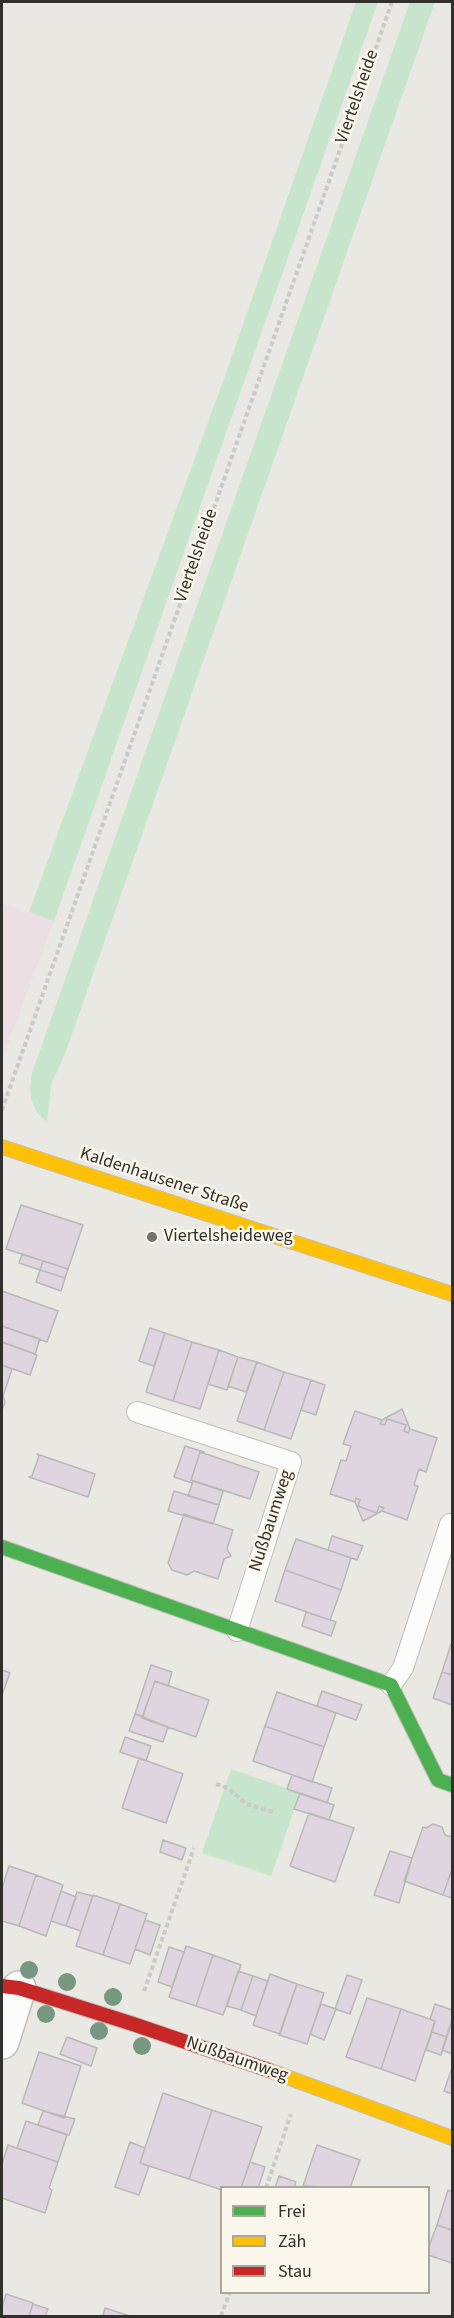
<!DOCTYPE html>
<meta charset="utf-8">
<style>
body{margin:0}
#map{position:relative;width:454px;height:2318px;overflow:hidden;background:#eae8e2;font-family:"Source Sans 3",sans-serif}
canvas{display:block}
.frame{position:absolute;inset:0;border:3px solid #32302c;pointer-events:none}
.legend{position:absolute;left:220px;top:2186px;width:210px;height:108px;box-sizing:border-box;background:#faf6eb;border:2px solid #aaa79f;margin:0;padding:8px 10px;list-style:none;font-size:18px;color:#32302c}
.legend li{display:flex;align-items:center;gap:12px;height:30px}
.legend b{width:30px;border:2px solid #aaa79f}
</style>
<div id="map">
<canvas width="454" height="2318"></canvas>
<div class="frame"></div>
<ul class="legend">
<li><b style="height:8px;background:#4caf50"></b>Frei</li>
<li><b style="height:8px;background:#ffc107"></b>Zäh</li>
<li><b style="height:8px;background:#c62828"></b>Stau</li>
</ul>
</div>
<script>
const ctx = document.querySelector('canvas').getContext('2d');
ctx.lineJoin = 'round';
function fill(path, color) {
  ctx.fillStyle = color;
  ctx.fill(path, 'evenodd');
}
function poly(rows) {
  const path = new Path2D();
  for (const r of rows) {
    path.moveTo(r[0], r[1]);
    for (let i = 2; i < r.length; i += 2) path.lineTo(r[i], r[i + 1]);
  }
  return path;
}
function stroke(path, color, width, dash) {
  ctx.strokeStyle = color;
  ctx.lineWidth = width;
  ctx.lineCap = dash ? 'butt' : 'round';
  ctx.setLineDash(dash || []);
  ctx.stroke(path);
}
function write(font, color, halo, rows, align = 'center') {
  ctx.font = font + ' "Source Sans 3",sans-serif';
  ctx.lineWidth = 5;
  ctx.setLineDash([]);
  ctx.textBaseline = 'middle';
  ctx.strokeStyle = halo;
  ctx.fillStyle = color;
  for (const [text, x, y, turn = 0] of rows) {
    ctx.save();
    ctx.translate(x, y);
    ctx.rotate((+turn || 0) * Math.PI / 180);
    ctx.textAlign = isNaN(turn) ? turn : align;
    if (halo) ctx.strokeText(text, 0, 0);
    ctx.fillText(text, 0, 0);
    ctx.restore();
  }
}
fill(poly([
 [2,903,54,921,2,1060]
]), '#ecdfe4');
fill(poly([
 [356,2,378,2,54,921,29,912,226,373],
 [410,2,435,2,66,1051,51,1085,47,1122,37,1113,31,1099,30,1088,32,1073],
 [231,1769,300,1793,271,1876,202,1853]
]), '#c7e5cd');
const building = poly([
 [21,1205,83,1225,68,1269,6,1249,21,1205],
 [22,1254,43,1261,40,1270,19,1263,22,1254],
 [43,1261,68,1269,65,1278,40,1270,43,1261],
 [40,1270,65,1278,61,1291,36,1282,40,1270],
 [2,1291,58,1311,47,1342,2,1326,2,1291],
 [2,1326,40,1339,35,1354,2,1342,2,1326],
 [150,1328,165,1333,154,1366,139,1361,150,1328],
 [165,1333,192,1342,173,1401,146,1392,165,1333],
 [2,1342,37,1355,30,1375,2,1365,2,1342],
 [192,1342,219,1350,200,1409,173,1401,192,1342],
 [219,1350,238,1357,227,1390,208,1384,219,1350],
 [238,1357,257,1362,246,1392,228,1386,238,1357],
 [257,1362,284,1372,264,1430,237,1421,257,1362],
 [2,1365,12,1369,3,1396,5,1402,2,1410,2,1365],
 [284,1372,311,1380,291,1439,264,1430,284,1372],
 [311,1380,325,1385,316,1415,301,1410,311,1380],
 [402,1409,410,1429,408,1433,404,1431,406,1425,387,1419,385,1425,380,1424,382,1420,402,1409],
 [355,1411,382,1420,380,1424,385,1425,387,1419,406,1425,404,1431,408,1433,410,1429,437,1438,426,1472,419,1469,414,1485,418,1486,407,1520,382,1511,384,1508,379,1506,377,1513,358,1506,360,1500,356,1498,355,1502,330,1494,341,1460,346,1461,351,1446,343,1444,355,1411],
 [185,1446,204,1452,200,1452,191,1480,193,1481,192,1483,174,1477,185,1446],
 [200,1452,259,1472,250,1499,191,1480,200,1452],
 [37,1454,95,1474,88,1497,29,1477,32,1476,39,1456,37,1454],
 [193,1481,223,1491,219,1505,188,1496,193,1481],
 [174,1491,219,1505,213,1524,168,1511,174,1491],
 [356,1498,360,1500,358,1506,377,1513,379,1506,384,1508,382,1511,363,1521,355,1502,356,1498],
 [184,1514,233,1530,227,1549,231,1556,224,1559,218,1579,194,1571,187,1575,172,1570,168,1563,184,1514],
 [332,1536,363,1546,357,1560,328,1550,332,1536],
 [296,1539,351,1558,341,1590,285,1570,296,1539],
 [285,1570,341,1590,330,1620,275,1601,285,1570],
 [306,1612,336,1622,331,1636,302,1626,306,1612],
 [451,1644,452,1644,452,1675,442,1672,451,1644],
 [151,1665,172,1672,168,1686,155,1681,143,1716,135,1714,151,1665],
 [2,1670,10,1673,2,1695,2,1670],
 [442,1672,452,1675,452,1705,433,1698,442,1672],
 [155,1681,209,1700,196,1737,142,1718,155,1681],
 [322,1691,362,1705,356,1720,317,1706,322,1691],
 [277,1692,336,1713,324,1747,265,1726,277,1692],
 [135,1714,168,1727,163,1742,129,1731,135,1714],
 [265,1726,324,1747,312,1782,253,1761,265,1726],
 [125,1737,151,1746,146,1761,120,1752,125,1737],
 [139,1758,183,1774,166,1823,122,1808,139,1758],
 [292,1775,332,1788,327,1803,287,1789,292,1775],
 [300,1793,334,1805,329,1820,294,1809,300,1793],
 [309,1813,354,1828,335,1882,290,1866,309,1813],
 [433,1824,442,1827,445,1835,452,1837,452,1869,443,1895,404,1881,423,1827,426,1828,433,1824],
 [163,1840,186,1848,182,1860,160,1852,163,1840],
 [390,1851,412,1858,399,1903,374,1895,390,1851],
 [9,1866,36,1875,19,1926,2,1921,2,1888,9,1866],
 [452,1869,452,1898,443,1895,452,1869],
 [36,1875,63,1885,46,1936,19,1926,36,1875],
 [61,1891,76,1897,66,1926,51,1921,61,1891],
 [77,1892,93,1896,81,1931,66,1926,77,1892],
 [93,1895,120,1904,103,1955,76,1946,93,1895],
 [120,1904,147,1914,130,1964,103,1955,120,1904],
 [145,1920,160,1925,150,1955,135,1949,145,1920],
 [186,1946,213,1955,196,2006,169,1997,186,1946],
 [169,1947,184,1952,172,1987,158,1982,169,1947],
 [213,1955,241,1965,223,2015,196,2006,213,1955],
 [238,1971,253,1976,241,2010,227,2006,238,1971],
 [270,1974,297,1984,280,2034,253,2025,270,1974],
 [347,1975,362,1980,350,2014,335,2009,347,1975],
 [253,1976,268,1981,256,2016,241,2010,253,1976],
 [297,1984,324,1993,307,2044,279,2035,297,1984],
 [367,1998,401,2009,381,2069,346,2057,367,1998],
 [321,2004,336,2009,324,2040,310,2034,321,2004],
 [435,2004,452,2010,452,2020,447,2037,432,2032,435,2021,430,2019,435,2004],
 [401,2009,435,2021,415,2081,381,2069,401,2009],
 [452,2020,452,2054,442,2050,452,2020],
 [432,2032,447,2037,441,2055,426,2050,432,2032],
 [67,2037,97,2048,91,2066,60,2054,67,2037],
 [39,2052,81,2066,64,2118,22,2103,39,2052],
 [452,2068,452,2094,444,2091,452,2068],
 [163,2093,212,2110,189,2179,140,2163,163,2093],
 [212,2110,262,2127,241,2188,222,2188,222,2190,189,2179,212,2110],
 [43,2111,75,2119,69,2135,38,2125,43,2111],
 [26,2121,67,2135,58,2162,17,2148,26,2121],
 [130,2142,145,2148,140,2163,149,2166,139,2195,115,2187,130,2142],
 [8,2145,58,2162,49,2188,52,2190,45,2213,2,2198,2,2164,8,2145],
 [317,2145,360,2160,350,2188,303,2186,317,2145],
 [250,2162,265,2167,258,2188,241,2188,250,2162],
 [279,2176,296,2182,294,2188,275,2188,279,2176],
 [448,2190,452,2192,452,2230,437,2225,448,2190],
 [437,2225,452,2230,452,2263,428,2255,428,2249,437,2225],
 [6,2294,33,2303,29,2316,2,2316,2,2307,6,2294],
 [33,2304,48,2309,45,2316,29,2316,33,2304],
 [105,2308,130,2316,103,2316,105,2308]
]);
fill(building, '#dfd5e0');
stroke(building, '#bab8b7', 1.5);
const lane = poly([
 [137,1412,291,1462,237,1631],
 [391,1685,403,1668,450,1524]
]);
const street = poly([
 [2,2042,19,1988]
]);
const fast = poly([
 [2,1547,391,1685,438,1780,452,1785]
]);
const slow = poly([
 [2,1147,452,1294],
 [268,2070,452,2138]
]);
const jam = poly([
 [2,1986,19,1988,133,2024,268,2070]
]);
stroke(lane, '#c0beb9', 22);
stroke(street, '#c0beb9', 36);
stroke(fast, '#c0beb9', 16);
stroke(slow, '#c0beb9', 16);
stroke(jam, '#c0beb9', 16);
stroke(poly([
 [2,1110,392,2],
 [216,1784,228,1788,246,1804,273,1812],
 [144,1991,194,1848],
 [266,2188,291,2114],
 [221,2316,230,2292]
]), '#cac9c7', 4, [4.5, 3]);
stroke(lane, '#fcfcfb', 20);
stroke(street, '#fcfcfb', 33);
stroke(fast, '#4caf50', 14);
stroke(slow, '#ffc107', 14);
stroke(jam, '#c62828', 14);
ctx.fillStyle = '#789782';
for (const [x, y] of [
 [29,1970],
 [67,1982],
 [113,1997],
 [46,2014],
 [99,2031],
 [142,2046]
]) {
  ctx.beginPath();
  ctx.arc(x, y, 9, 0, 2 * Math.PI);
  ctx.fill();
}
for (const [x, y, r, color] of [
 [152,1237,6,"#72706c"]
]) {
  const dot = new Path2D();
  dot.arc(x, y, r, 0, 2 * Math.PI);
  ctx.fillStyle = color;
  ctx.fill(dot);
  stroke(dot, '#faf6eb', 2);
}
write('18px', '#32302c', '#faf6eb', [
 ["Viertelsheide",358,97,-71],
 ["Viertelsheide",197,556,-71],
 ["Kaldenhausener Straße",164,1181,18],
 ["Nußbaumweg",272,1521,-72],
 ["Nußbaumweg",237,2060,19]
]);
write('18px', '#32302c', '#faf6eb', [
 ["Viertelsheideweg",164,1237]
], 'left');
</script>
